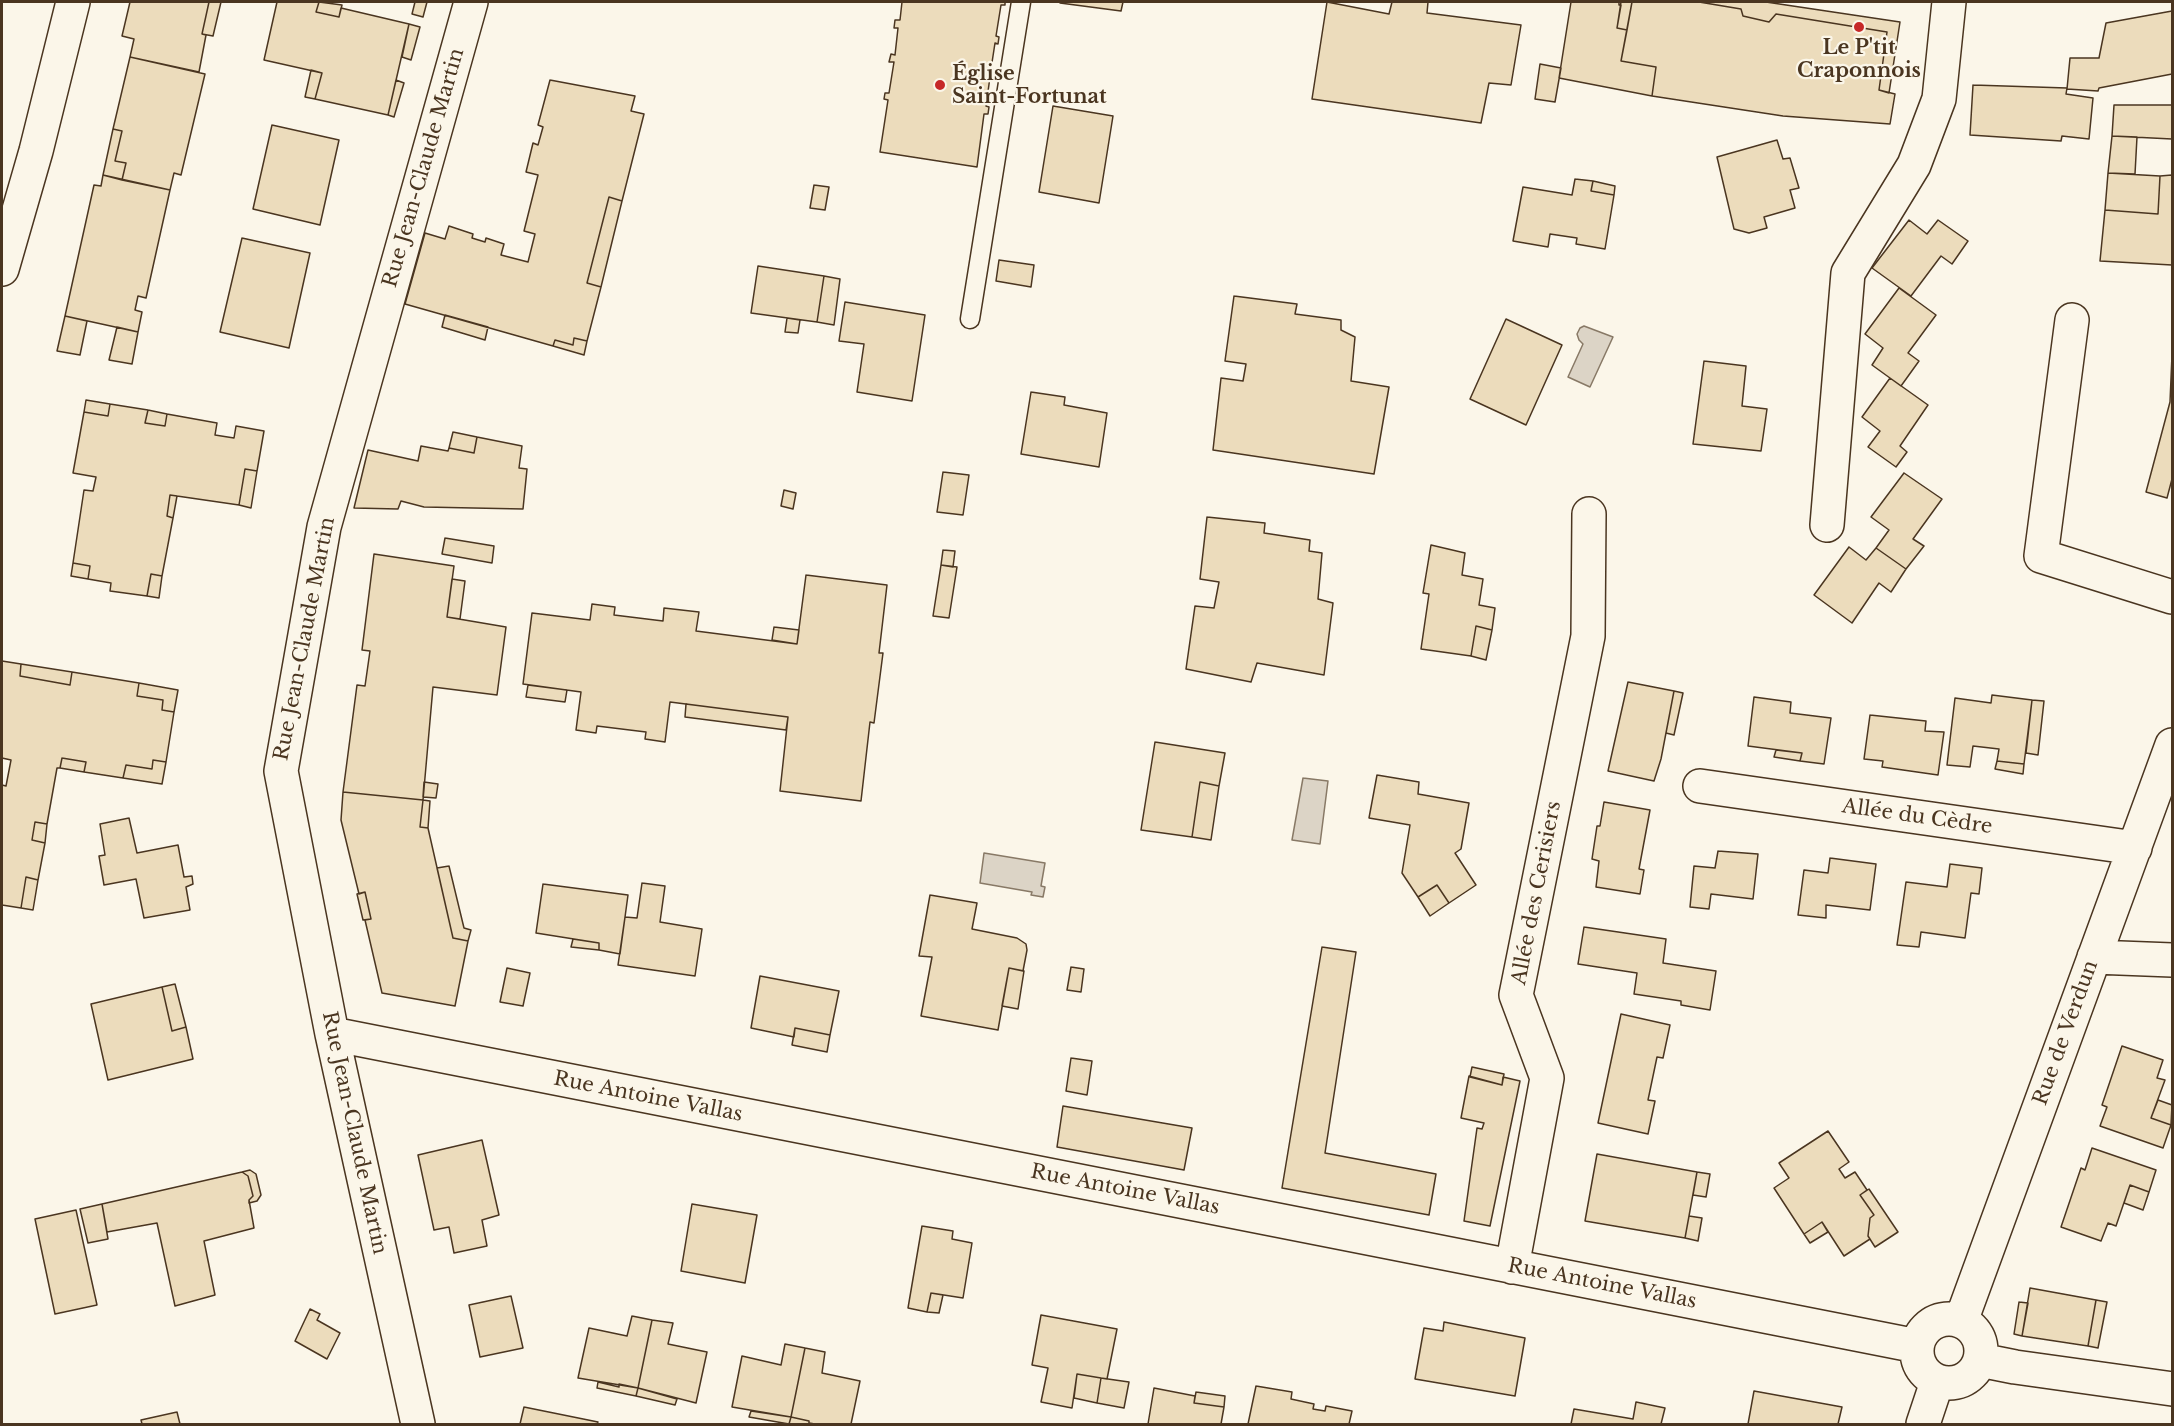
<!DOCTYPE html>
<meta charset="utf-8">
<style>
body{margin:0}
#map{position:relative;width:2174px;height:1426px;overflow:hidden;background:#fbf6e9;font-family:"Libre Baskerville",serif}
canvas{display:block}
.frame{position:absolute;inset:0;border:3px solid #4a3520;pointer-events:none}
</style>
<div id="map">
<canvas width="2174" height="1426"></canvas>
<div class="frame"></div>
</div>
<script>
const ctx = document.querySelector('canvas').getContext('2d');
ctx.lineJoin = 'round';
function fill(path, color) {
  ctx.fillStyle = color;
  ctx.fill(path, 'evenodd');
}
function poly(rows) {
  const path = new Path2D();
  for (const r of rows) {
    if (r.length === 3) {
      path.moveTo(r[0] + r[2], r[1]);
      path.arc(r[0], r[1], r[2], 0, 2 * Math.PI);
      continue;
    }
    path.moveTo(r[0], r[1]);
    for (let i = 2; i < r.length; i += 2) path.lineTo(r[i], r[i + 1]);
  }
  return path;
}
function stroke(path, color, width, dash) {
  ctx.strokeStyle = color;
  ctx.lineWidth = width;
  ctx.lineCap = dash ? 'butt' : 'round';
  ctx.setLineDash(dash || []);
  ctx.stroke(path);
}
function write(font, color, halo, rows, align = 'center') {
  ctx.font = font + ' "Libre Baskerville",serif';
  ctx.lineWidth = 4.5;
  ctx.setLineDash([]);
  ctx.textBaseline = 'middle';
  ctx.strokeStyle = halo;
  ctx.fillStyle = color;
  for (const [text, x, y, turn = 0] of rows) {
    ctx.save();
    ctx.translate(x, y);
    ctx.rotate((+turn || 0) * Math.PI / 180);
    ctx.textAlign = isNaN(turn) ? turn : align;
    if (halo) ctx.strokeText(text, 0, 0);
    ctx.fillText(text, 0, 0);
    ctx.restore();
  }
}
const water = poly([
 [1584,326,1613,337,1590,387,1568,377,1583,344,1579,340,1577,334,1580,328,1584,326],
 [1303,778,1328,781,1320,844,1292,840,1303,778],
 [984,853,1045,863,1041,886,1045,887,1043,897,1031,895,1032,892,980,883,984,853]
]);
fill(water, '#dcd4c6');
stroke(water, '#887966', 1.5);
const building = poly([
 [130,2,209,2,202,34,206,35,199,72,130,57,134,39,122,36,130,2],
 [209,2,221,2,213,36,202,34,209,2],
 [277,2,319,2,316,12,339,17,341,8,409,24,388,115,315,99,322,73,264,60,277,2],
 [319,2,342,5,339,17,316,12,319,2],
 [415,2,427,2,423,17,412,14,415,2],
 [902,2,1005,2,1005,5,1001,5,996,36,999,37,998,44,995,43,991,69,995,70,994,78,990,77,986,106,989,107,988,114,984,114,977,167,880,152,888,100,884,99,885,93,889,93,894,62,889,62,891,54,895,55,898,28,894,28,895,20,900,20,902,2],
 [1060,2,1123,2,1121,11,1060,3,1060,2],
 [1327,2,1389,14,1392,2,1428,2,1427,13,1521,25,1511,85,1489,83,1481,123,1312,99,1327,2],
 [1571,2,1619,2,1619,5,1621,5,1617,28,1627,30,1621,61,1656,67,1652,96,1559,78,1571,2],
 [1621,2,1632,2,1627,30,1617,28,1621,2],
 [1632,2,1699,2,1741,9,1743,16,1769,22,1776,14,1887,32,1879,90,1895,94,1890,124,1783,116,1652,96,1656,67,1621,61,1632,2],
 [1699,2,1766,2,1900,22,1889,93,1879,90,1887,32,1776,14,1769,22,1743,16,1741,9,1699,2],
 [2172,11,2172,74,2099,88,2098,91,2067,89,2070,58,2099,58,2106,23,2172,11],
 [409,24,420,27,411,60,402,57,409,24],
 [130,57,205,74,181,175,174,173,170,190,122,180,126,163,115,161,122,131,113,129,130,57],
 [1540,64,1561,68,1555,102,1535,99,1540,64],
 [311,70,322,73,315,99,305,97,311,70],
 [396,80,404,83,394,117,388,115,396,80],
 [550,80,635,96,631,111,644,114,622,201,609,197,587,283,601,287,587,341,574,338,573,345,555,340,553,346,405,304,425,233,445,239,449,226,473,234,472,238,485,242,486,238,504,244,501,255,528,262,535,234,524,231,538,175,526,172,533,143,538,145,543,127,538,125,550,80],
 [1973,85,2067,88,2066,94,2093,98,2089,139,2062,136,2061,141,1970,135,1973,85],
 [2114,105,2172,105,2172,139,2112,136,2114,105],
 [1053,106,1113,116,1099,203,1039,192,1053,106],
 [272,125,339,140,320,225,253,209,272,125],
 [113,129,122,131,115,161,126,163,122,180,103,175,113,129],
 [2112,136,2137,137,2135,174,2108,173,2112,136],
 [1777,140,1783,159,1790,158,1799,188,1790,190,1795,208,1764,217,1767,228,1749,233,1734,229,1717,157,1777,140],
 [2108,173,2160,176,2158,214,2105,210,2108,173],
 [103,175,170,190,146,298,138,296,135,310,142,312,138,332,65,316,94,185,101,186,103,175],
 [2172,175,2172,265,2100,261,2105,210,2158,214,2160,176,2172,175],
 [1575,179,1593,181,1591,191,1614,195,1605,249,1576,244,1577,238,1550,234,1548,247,1513,241,1523,187,1572,195,1575,179],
 [1593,181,1615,186,1614,195,1591,191,1593,181],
 [814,185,829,187,825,210,810,208,814,185],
 [609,197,622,201,601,287,587,283,609,197],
 [1909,220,1927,234,1938,220,1968,241,1952,264,1941,256,1911,296,1872,268,1909,220],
 [242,238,310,253,289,348,220,332,242,238],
 [999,260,1034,265,1031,287,996,281,999,260],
 [758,266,824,276,817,322,751,313,758,266],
 [824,276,840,279,834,325,817,322,824,276],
 [1899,288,1936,315,1908,353,1919,361,1901,386,1872,365,1883,348,1865,334,1899,288],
 [1234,296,1297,304,1295,314,1341,320,1341,330,1355,337,1351,381,1389,387,1374,474,1213,450,1221,378,1243,381,1246,364,1225,361,1234,296],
 [845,302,925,315,912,401,857,392,864,344,839,341,845,302],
 [445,315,488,327,485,340,442,327,445,315],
 [65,316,87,321,80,355,57,351,65,316],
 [787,318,800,320,798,333,785,332,787,318],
 [1506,319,1562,345,1526,425,1470,399,1506,319],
 [117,327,138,332,132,364,109,360,117,327],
 [574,338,587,341,584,355,553,346,555,340,573,345,574,338],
 [2172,355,2172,479,2167,498,2146,492,2170,402,2172,355],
 [1704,361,1746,366,1742,406,1767,409,1761,451,1693,444,1704,361],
 [1890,378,1928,405,1900,446,1907,452,1896,467,1868,447,1880,431,1862,417,1890,378],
 [1031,392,1065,397,1064,405,1107,413,1099,467,1021,454,1031,392],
 [86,400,110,404,108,416,84,412,86,400],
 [110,404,148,410,145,423,165,426,167,414,217,423,215,435,234,438,236,426,264,431,257,471,245,469,239,505,170,495,167,516,173,518,162,576,151,574,147,596,110,591,111,583,88,579,90,566,73,563,84,490,93,491,96,477,73,473,84,412,108,416,110,404],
 [148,410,167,414,165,426,145,423,148,410],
 [453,432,477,437,474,453,449,448,453,432],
 [477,437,522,446,519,468,527,469,523,509,424,507,401,501,398,509,354,508,368,450,418,461,421,446,448,451,449,448,474,453,477,437],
 [245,469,257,471,251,508,239,505,245,469],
 [943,472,969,475,963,515,937,512,943,472],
 [1904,473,1942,499,1913,539,1924,546,1906,569,1876,548,1889,530,1871,517,1904,473],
 [784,490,796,493,793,509,781,506,784,490],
 [170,495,177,496,173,518,167,516,170,495],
 [1207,517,1265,523,1264,533,1310,540,1309,551,1322,553,1318,599,1333,603,1324,675,1257,663,1251,682,1186,669,1195,606,1214,608,1219,582,1200,579,1207,517],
 [445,538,494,546,492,563,442,554,445,538],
 [1431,545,1465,553,1462,575,1483,579,1479,605,1495,608,1492,630,1476,626,1471,656,1421,649,1429,594,1423,593,1431,545],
 [1849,547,1866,560,1876,548,1906,569,1891,592,1879,583,1852,623,1814,595,1849,547],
 [943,550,955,551,953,567,941,565,943,550],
 [374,554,454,566,447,617,506,627,497,695,433,687,423,800,343,792,357,685,365,686,370,651,362,650,374,554],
 [73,563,90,566,88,579,71,576,73,563],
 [941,565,957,567,949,618,933,616,941,565],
 [151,574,162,576,159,598,147,596,151,574],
 [806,575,887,585,879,653,883,653,874,723,870,722,861,801,780,791,788,717,670,702,665,742,645,739,646,732,597,726,596,733,576,730,581,692,523,684,532,613,590,620,592,604,615,607,614,615,663,621,664,608,699,612,696,631,797,644,806,575],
 [452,579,465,581,460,619,447,617,452,579],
 [1476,626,1492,630,1486,660,1471,656,1476,626],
 [774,627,799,630,797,644,772,640,774,627],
 [2,661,21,664,20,676,70,685,72,672,139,683,137,696,163,700,162,710,174,712,166,762,153,760,152,769,126,765,123,778,84,772,86,762,62,758,60,768,57,768,47,824,35,822,32,840,45,843,38,880,26,877,21,908,2,905,2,785,6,786,11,760,2,758,2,661],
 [21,664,72,672,70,685,20,676,21,664],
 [1628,682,1674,691,1661,759,1654,781,1608,771,1628,682],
 [139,683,178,690,174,712,162,710,163,700,137,696,139,683],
 [528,685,567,690,565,702,526,697,528,685],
 [1674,691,1683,693,1674,735,1666,733,1674,691],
 [1992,695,2032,700,2024,764,1997,761,1999,749,1973,746,1970,767,1947,765,1955,698,1991,703,1992,695],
 [1754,697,1791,702,1790,713,1831,718,1824,764,1800,761,1802,753,1748,746,1754,697],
 [2032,700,2044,701,2038,755,2026,753,2032,700],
 [686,704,788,717,786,730,685,717,686,704],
 [1870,715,1926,721,1925,731,1944,732,1938,775,1882,767,1883,761,1864,759,1870,715],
 [1155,742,1225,753,1219,786,1200,782,1192,837,1141,830,1155,742],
 [1776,750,1802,753,1800,761,1774,757,1776,750],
 [62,758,86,762,84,772,60,768,62,758],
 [153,760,166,762,162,784,123,778,126,765,152,769,153,760],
 [1997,761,2024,764,2023,774,1995,769,1997,761],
 [1377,775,1419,782,1418,794,1469,803,1461,849,1455,853,1476,885,1449,903,1437,885,1418,897,1402,873,1410,825,1369,818,1377,775],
 [424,782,438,784,436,798,423,797,424,782],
 [1200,782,1219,786,1211,840,1192,837,1200,782],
 [343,792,423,800,420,827,428,828,453,938,468,941,455,1006,382,993,365,920,371,919,365,892,359,894,341,820,343,792],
 [423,800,430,801,428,828,420,827,423,800],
 [1604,802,1650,810,1639,869,1644,870,1640,894,1596,887,1599,861,1592,859,1597,826,1600,826,1604,802],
 [129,818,137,853,178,845,184,877,192,876,193,884,186,887,190,910,144,918,136,879,104,885,99,856,105,855,100,824,129,818],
 [35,822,47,824,45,843,32,840,35,822],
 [1718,851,1758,854,1753,899,1711,894,1709,909,1690,907,1694,866,1715,868,1718,851],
 [1830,858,1876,864,1870,910,1826,905,1826,918,1798,915,1804,870,1828,873,1830,858],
 [1950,864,1982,868,1979,894,1971,893,1965,938,1921,932,1919,947,1897,945,1906,882,1947,887,1950,864],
 [449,866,464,928,471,930,468,941,453,938,437,868,449,866],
 [26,877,38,880,33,910,21,908,26,877],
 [642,883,665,886,660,922,702,929,695,976,618,965,625,917,637,918,642,883],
 [543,884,628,895,620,954,599,950,599,943,536,933,543,884],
 [1437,885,1449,903,1430,916,1418,897,1437,885],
 [365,892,371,919,363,920,357,894,365,892],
 [930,895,977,903,972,929,1017,938,1026,944,1027,950,1023,971,1009,968,998,1030,921,1016,932,957,919,956,930,895],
 [1584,927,1666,939,1663,963,1716,971,1710,1010,1681,1005,1681,1001,1634,994,1637,973,1578,964,1584,927],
 [573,939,599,943,599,950,571,947,573,939],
 [1322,947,1356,952,1325,1153,1436,1174,1429,1215,1282,1188,1322,947],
 [1071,967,1084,969,1081,992,1067,990,1071,967],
 [507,968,530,973,523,1006,500,1002,507,968],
 [1009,968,1024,971,1018,1009,1002,1006,1009,968],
 [760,976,839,991,830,1035,795,1028,794,1037,751,1028,760,976],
 [175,984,186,1027,172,1031,162,987,175,984],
 [162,987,172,1031,186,1027,193,1059,108,1080,91,1004,162,987],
 [1621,1014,1670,1025,1663,1058,1657,1057,1648,1100,1655,1101,1648,1134,1598,1123,1621,1014],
 [795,1028,830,1035,827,1052,792,1045,795,1028],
 [2122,1046,2163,1060,2157,1078,2165,1080,2151,1118,2171,1125,2163,1148,2100,1126,2107,1107,2102,1105,2122,1046],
 [1071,1058,1092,1061,1087,1095,1066,1091,1071,1058],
 [1472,1067,1504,1074,1502,1085,1470,1077,1472,1067],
 [1469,1076,1502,1085,1503,1077,1520,1081,1490,1226,1464,1221,1477,1128,1482,1129,1484,1123,1461,1118,1469,1076],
 [2158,1100,2172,1105,2171,1125,2151,1118,2158,1100],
 [1063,1106,1192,1128,1184,1170,1057,1147,1063,1106],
 [1828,1131,1849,1162,1839,1169,1845,1178,1855,1172,1867,1190,1860,1195,1874,1215,1870,1218,1868,1236,1870,1239,1844,1256,1822,1222,1804,1234,1774,1188,1789,1178,1779,1163,1828,1131],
 [482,1140,499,1215,482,1220,487,1246,454,1253,449,1227,434,1230,418,1155,482,1140],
 [2092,1148,2156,1170,2149,1192,2130,1185,2116,1226,2108,1223,2101,1241,2061,1227,2081,1168,2085,1170,2092,1148],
 [1597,1154,1697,1172,1685,1238,1585,1221,1597,1154],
 [250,1170,256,1174,261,1195,257,1201,249,1203,249,1200,253,1196,248,1176,242,1172,250,1170],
 [242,1172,248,1176,253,1196,249,1200,254,1228,204,1241,215,1295,175,1306,157,1223,107,1232,102,1204,242,1172],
 [1697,1172,1710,1174,1706,1197,1693,1195,1697,1172],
 [2130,1185,2149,1192,2143,1210,2124,1203,2130,1185],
 [1869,1189,1898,1232,1875,1247,1868,1236,1870,1218,1874,1215,1860,1195,1869,1189],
 [102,1204,108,1239,88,1243,80,1209,102,1204],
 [692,1204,757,1215,745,1283,681,1271,692,1204],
 [76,1210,97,1305,55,1314,35,1219,76,1210],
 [1689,1216,1702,1218,1698,1241,1685,1238,1689,1216],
 [1822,1222,1828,1232,1810,1243,1804,1234,1822,1222],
 [922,1226,953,1231,952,1239,972,1243,963,1298,931,1293,927,1312,908,1308,922,1226],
 [2030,1288,2096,1300,2088,1346,2022,1336,2030,1288],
 [931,1293,943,1295,939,1313,927,1312,931,1293],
 [511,1296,523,1348,480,1357,469,1305,511,1296],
 [2096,1300,2107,1302,2098,1348,2088,1346,2096,1300],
 [2019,1302,2028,1303,2022,1336,2014,1334,2019,1302],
 [310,1309,320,1314,317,1320,340,1333,327,1359,295,1341,310,1309],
 [1041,1315,1117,1329,1107,1379,1077,1374,1072,1408,1041,1402,1048,1368,1032,1365,1041,1315],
 [632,1316,652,1320,638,1388,578,1378,589,1328,627,1336,632,1316],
 [652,1320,673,1323,668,1344,707,1352,696,1403,638,1388,652,1320],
 [1444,1322,1525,1338,1515,1396,1415,1379,1424,1328,1443,1331,1444,1322],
 [785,1344,805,1348,791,1417,732,1407,742,1356,781,1365,785,1344],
 [805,1348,825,1352,822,1373,860,1381,851,1424,815,1424,809,1423,809,1421,791,1417,805,1348],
 [1077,1374,1101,1378,1097,1403,1074,1398,1077,1374],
 [1101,1378,1129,1382,1124,1408,1097,1403,1101,1378],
 [598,1382,619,1387,619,1384,638,1388,636,1396,597,1388,598,1382],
 [1256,1386,1292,1392,1291,1399,1314,1404,1313,1409,1325,1411,1326,1406,1352,1411,1349,1424,1248,1424,1256,1386],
 [638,1388,677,1399,675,1405,636,1396,638,1388],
 [1154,1388,1195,1396,1194,1403,1224,1407,1221,1424,1148,1424,1154,1388],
 [1754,1391,1842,1407,1838,1424,1748,1424,1754,1391],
 [1196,1392,1225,1396,1224,1407,1194,1403,1196,1392],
 [1636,1402,1665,1408,1661,1424,1571,1424,1574,1409,1633,1419,1636,1402],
 [524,1407,598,1422,597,1424,520,1424,524,1407],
 [751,1411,791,1417,789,1424,749,1417,751,1411],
 [177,1412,180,1424,142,1424,141,1420,177,1412],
 [791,1417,809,1421,809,1423,815,1424,789,1424,791,1417]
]);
fill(building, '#ecdcbc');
stroke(building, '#4a3520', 1.5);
const service = poly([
 [970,319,1021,2]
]);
const minor = poly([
 [2,269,36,151,73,2],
 [2072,320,2041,556,2172,597],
 [1827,525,1848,273,1914,165,1939,99,1949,2],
 [1700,786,2135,848],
 [2094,957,2172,960],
 [332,1034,1917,1346],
 [1512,1267,1547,1078,1516,995,1588,636,1589,514],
 [1949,1351,32],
 [1961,1321,2172,745],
 [1980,1360,2015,1367,2172,1389],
 [418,1424,332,1034,281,771,324,527,471,2],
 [1923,1424,1937,1382]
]);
stroke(service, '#4a3520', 21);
stroke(minor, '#4a3520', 36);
stroke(service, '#fbf6e9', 18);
stroke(minor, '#fbf6e9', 33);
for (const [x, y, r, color] of [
 [1859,27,6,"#c62828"],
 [940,85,6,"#c62828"]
]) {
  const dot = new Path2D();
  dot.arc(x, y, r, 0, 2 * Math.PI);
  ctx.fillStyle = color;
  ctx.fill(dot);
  stroke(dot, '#fbf6e9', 2);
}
write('bold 20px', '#4a3520', '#fbf6e9', [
 ["Le P'tit",1859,48],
 ["Craponnois",1859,71],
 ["Église",952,74,"left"],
 ["Saint-Fortunat",952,97,"left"]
]);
write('20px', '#4a3520', '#fbf6e9', [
 ["Rue Jean-Claude Martin",424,168,-74],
 ["Rue Jean-Claude Martin",305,639,-79],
 ["Allée du Cèdre",1917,817,8],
 ["Allée des Cerisiers",1537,893,-79],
 ["Rue de Verdun",2066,1033,-70],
 ["Rue Antoine Vallas",648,1097,11],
 ["Rue Jean-Claude Martin",354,1133,78],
 ["Rue Antoine Vallas",1125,1190,11],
 ["Rue Antoine Vallas",1602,1284,11]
]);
</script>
